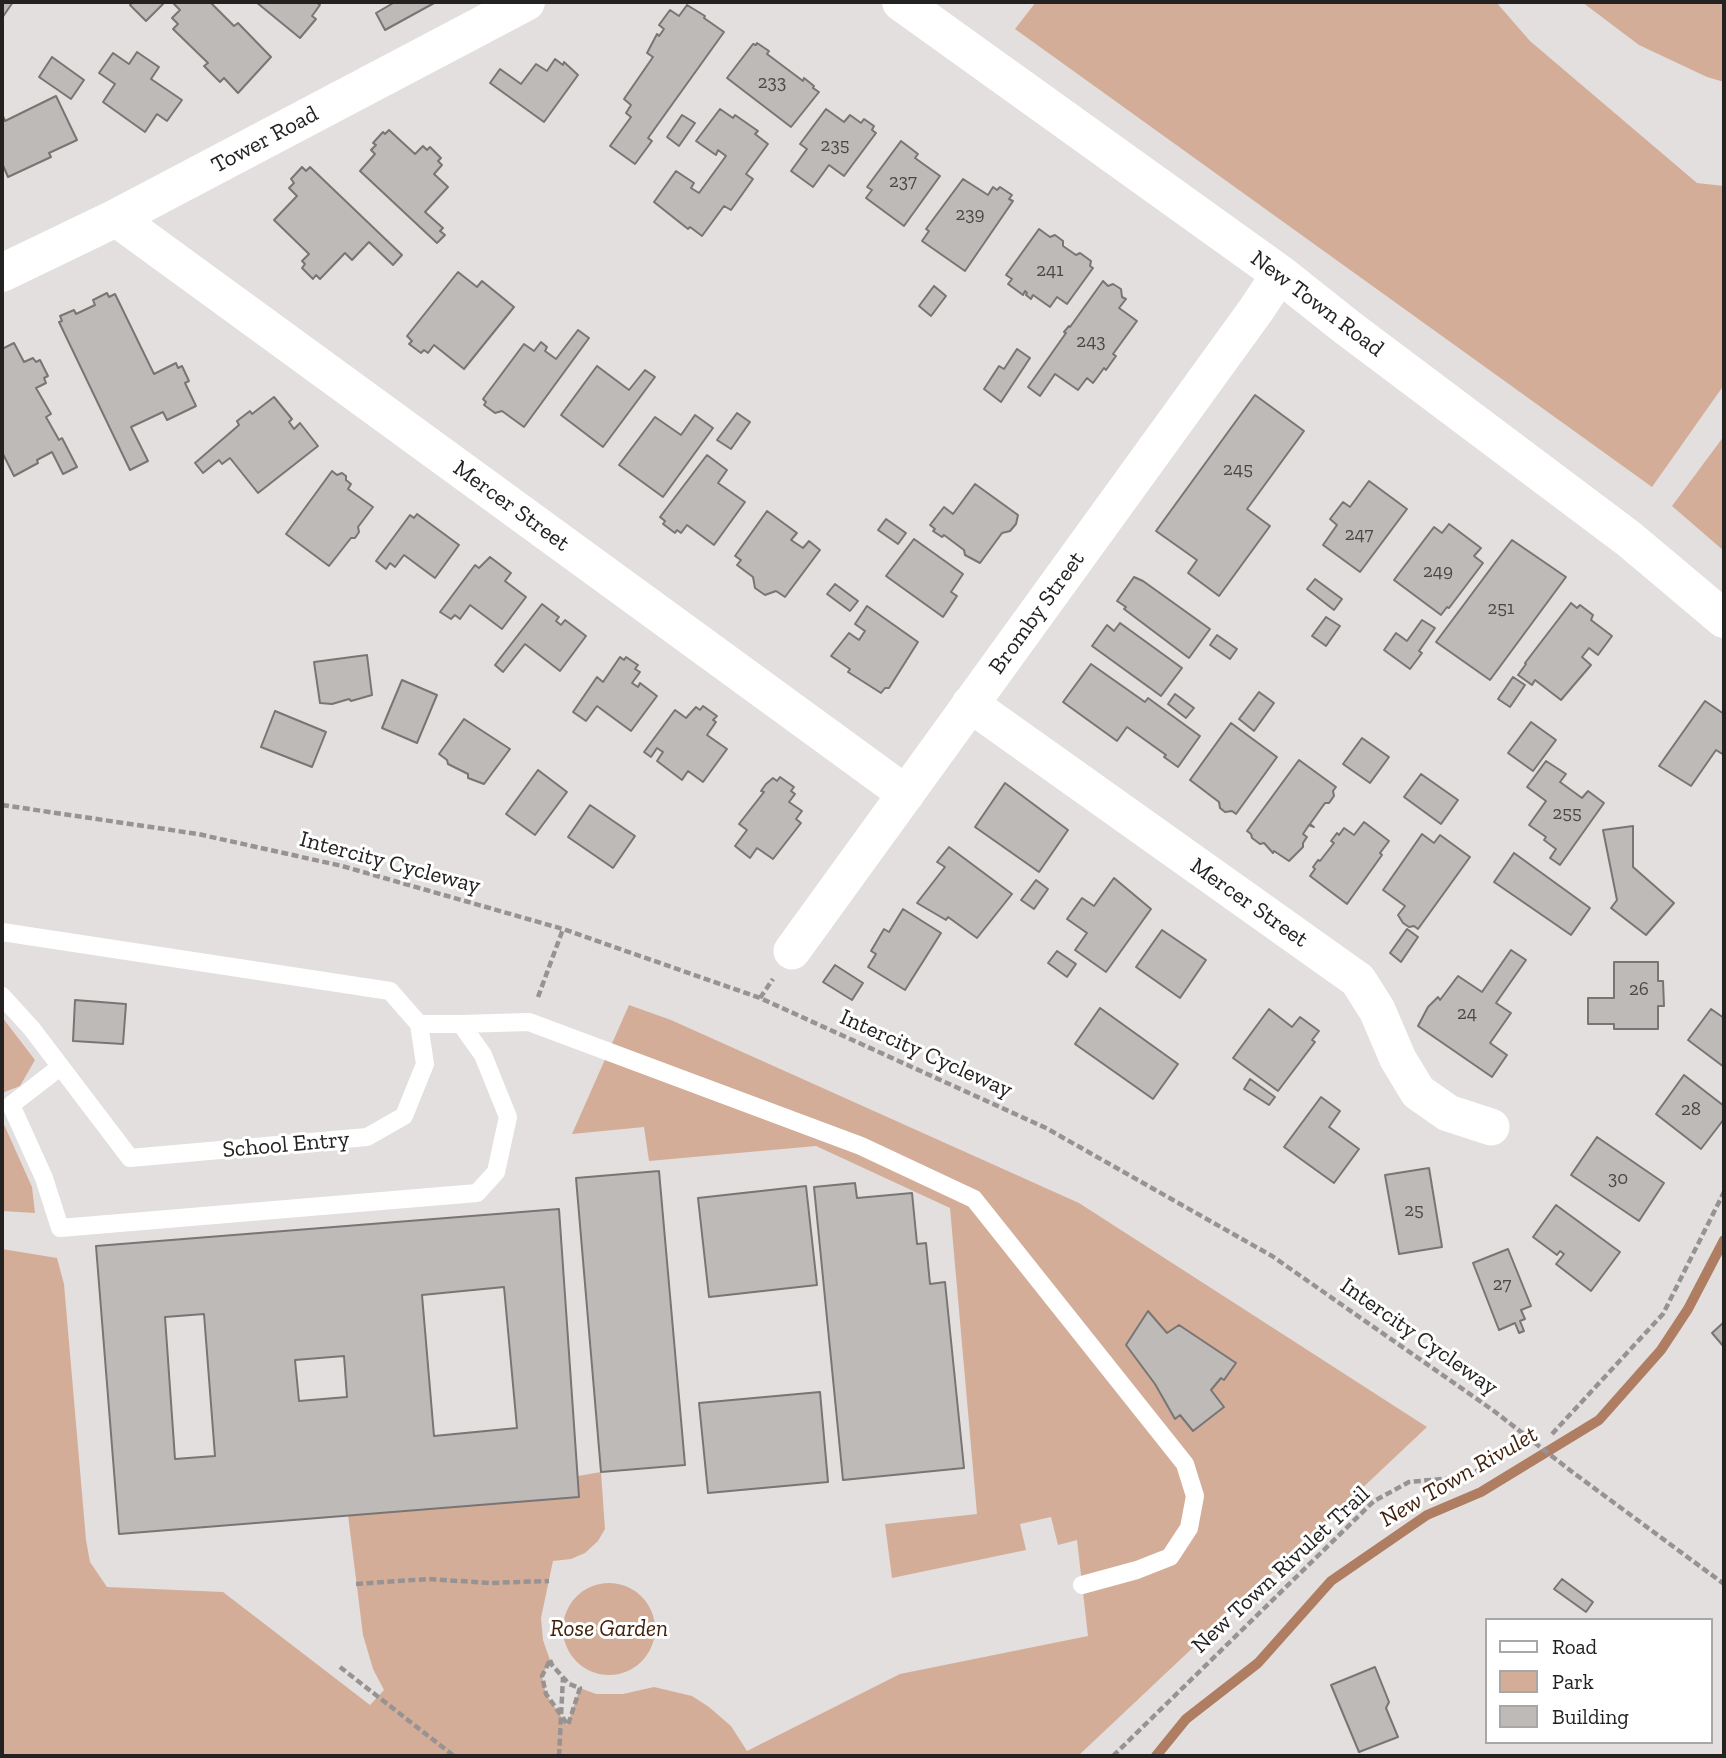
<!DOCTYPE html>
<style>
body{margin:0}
#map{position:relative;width:1726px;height:1758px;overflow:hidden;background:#e3dfde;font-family:"Zilla Slab",serif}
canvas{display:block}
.frame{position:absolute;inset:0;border:4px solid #232221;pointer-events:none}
.legend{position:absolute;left:1485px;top:1618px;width:228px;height:126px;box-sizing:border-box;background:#fff;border:2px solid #a7a7a6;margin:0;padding:9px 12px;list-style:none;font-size:21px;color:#232221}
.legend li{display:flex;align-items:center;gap:14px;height:35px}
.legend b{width:35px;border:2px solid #a7a7a6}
</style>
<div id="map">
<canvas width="1726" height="1758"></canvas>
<div class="frame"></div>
<ul class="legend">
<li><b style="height:9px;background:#fff"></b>Road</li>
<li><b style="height:19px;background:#d4ad98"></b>Park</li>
<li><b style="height:19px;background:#bebab8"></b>Building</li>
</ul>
</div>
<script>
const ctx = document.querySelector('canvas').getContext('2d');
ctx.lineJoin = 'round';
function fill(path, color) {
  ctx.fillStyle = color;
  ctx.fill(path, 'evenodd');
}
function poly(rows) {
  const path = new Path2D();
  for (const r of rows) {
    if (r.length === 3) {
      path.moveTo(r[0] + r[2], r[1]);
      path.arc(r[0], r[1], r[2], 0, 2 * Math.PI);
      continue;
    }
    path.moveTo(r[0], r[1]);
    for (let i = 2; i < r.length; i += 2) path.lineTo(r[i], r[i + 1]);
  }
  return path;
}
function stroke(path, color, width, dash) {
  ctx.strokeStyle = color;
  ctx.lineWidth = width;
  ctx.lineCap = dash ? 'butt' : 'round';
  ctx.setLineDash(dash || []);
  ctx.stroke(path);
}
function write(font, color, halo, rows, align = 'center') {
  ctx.font = font + ' "Zilla Slab",serif';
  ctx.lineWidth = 6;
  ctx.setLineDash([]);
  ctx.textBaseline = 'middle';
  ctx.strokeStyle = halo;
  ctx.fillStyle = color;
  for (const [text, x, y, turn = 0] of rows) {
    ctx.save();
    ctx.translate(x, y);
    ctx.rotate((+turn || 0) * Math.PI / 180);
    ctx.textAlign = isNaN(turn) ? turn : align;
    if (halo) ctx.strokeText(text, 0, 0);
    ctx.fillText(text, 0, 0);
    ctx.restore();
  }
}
fill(poly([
 [1036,2,1496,2,1530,41,1697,183,1724,186,1724,385,1652,487,1015,29],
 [1582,2,1724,2,1724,82,1707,77,1639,45],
 [1724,436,1724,551,1672,506],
 [629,1005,671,1020,1079,1203,1427,1427,1078,1756,2,1756,2,1249,57,1258,64,1284,86,1540,90,1562,107,1587,223,1592,370,1705,384,1690,373,1669,363,1635,348,1515,579,1496,578,1476,601,1472,605,1529,598,1541,585,1553,571,1559,553,1561,541,1618,543,1640,550,1660,542,1676,546,1694,567,1725,580,1688,596,1694,623,1694,654,1687,692,1696,709,1707,731,1726,747,1751,900,1674,1088,1636,1077,1540,1058,1545,1051,1517,1020,1524,1026,1550,892,1578,885,1524,977,1514,950,1208,816,1146,649,1161,644,1127,572,1134],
 [2,1017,35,1060,20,1086,2,1093],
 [2,1120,32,1187,35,1213,2,1211],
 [609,1629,46]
]), '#d4ad98');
stroke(poly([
 [1156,1756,1186,1719,1258,1663,1331,1581,1427,1515,1481,1492,1599,1420,1661,1350,1688,1309,1724,1240]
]), '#af7d62', 10);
const building = poly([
 [2,2,13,2,2,18,2,2],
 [133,2,165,2,146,21,130,5,133,2],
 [172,2,210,2,234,26,238,23,271,57,238,93,224,78,220,82,204,66,208,63,173,29,178,24,172,18,180,10,172,2],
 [256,2,316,2,320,5,312,16,316,19,300,38,256,2],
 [395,2,436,2,385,30,376,13,395,2],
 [687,5,705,16,704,18,724,32,648,138,652,141,635,164,610,146,631,117,626,113,631,105,624,99,653,57,647,53,657,34,659,36,664,29,659,25,670,10,679,16,687,5],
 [757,43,769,51,767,54,803,81,804,78,814,86,813,88,819,92,791,127,727,78,753,44,756,45,757,43],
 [137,52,159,67,151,79,182,100,167,121,157,114,145,132,103,102,115,84,99,73,113,53,129,64,137,52],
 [52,57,84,80,71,99,39,77,52,57],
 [555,59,563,65,564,62,578,75,544,122,490,83,500,69,521,84,536,64,547,71,555,59],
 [56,96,77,140,49,153,51,157,8,177,2,163,2,114,5,121,56,96],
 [720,109,733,118,735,115,758,131,755,134,768,144,746,174,753,179,731,210,724,206,702,236,690,227,688,229,654,202,676,171,694,183,691,188,699,193,726,156,718,150,716,155,696,141,720,109],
 [826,109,844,122,850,115,861,123,864,119,874,126,872,130,876,133,844,176,829,165,813,187,791,171,807,149,800,144,826,109],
 [682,115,695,123,679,146,667,137,682,115],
 [389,130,415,154,423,146,427,150,430,147,441,158,438,161,442,165,434,174,448,187,425,212,443,228,440,231,445,235,437,243,360,171,375,154,371,150,376,145,373,143,383,132,385,134,389,130],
 [901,141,918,154,915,158,940,176,904,226,866,198,872,190,867,187,901,141],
 [302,167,306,171,310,167,402,255,393,265,369,242,352,260,345,253,320,279,316,275,313,279,302,268,305,264,302,261,309,254,274,220,297,196,289,188,294,183,291,179,302,167],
 [963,179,988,195,993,187,997,190,1000,187,1012,195,1009,199,1013,201,965,271,922,241,929,231,926,229,963,179],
 [1039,229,1050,237,1055,235,1063,241,1063,246,1076,255,1080,253,1091,261,1090,266,1093,268,1067,304,1057,297,1050,307,1033,295,1031,299,1026,295,1027,293,1025,291,1023,295,1008,284,1012,279,1006,275,1039,229],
 [458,272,477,287,482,281,514,307,464,369,434,345,428,353,424,350,421,353,409,344,412,341,407,336,458,272],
 [1103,281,1108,286,1113,284,1121,289,1122,297,1126,299,1119,308,1137,321,1113,354,1116,356,1106,370,1104,368,1093,383,1087,378,1078,390,1055,374,1040,396,1028,387,1066,333,1064,332,1069,326,1070,327,1103,281],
 [934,286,946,296,931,316,919,306,934,286],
 [107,293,109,297,115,294,154,374,176,363,178,368,182,366,189,381,185,383,196,406,167,420,163,412,131,427,148,461,130,470,59,322,62,321,60,316,74,310,76,314,95,305,93,300,107,293],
 [578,330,589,338,524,427,502,411,495,413,484,405,486,402,483,399,524,344,534,351,541,342,547,347,545,351,556,359,578,330],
 [14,343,24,362,33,358,36,362,40,360,48,376,44,378,46,383,36,388,51,414,46,417,59,440,62,438,77,467,63,474,52,452,37,460,38,463,14,476,2,452,2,349,14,343],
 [1017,349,1030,358,1001,402,984,389,999,366,1004,369,1017,349],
 [597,366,629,390,645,370,655,377,603,447,561,415,597,366],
 [1255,395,1304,431,1247,509,1270,526,1219,596,1188,573,1197,560,1156,531,1255,395],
 [274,397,292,419,289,422,294,429,300,423,318,446,258,493,230,458,222,464,219,460,203,473,195,463,239,425,237,421,250,411,252,414,274,397],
 [737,413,750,422,731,449,717,440,737,413],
 [695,415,713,428,663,497,619,465,655,417,681,435,695,415],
 [707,455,727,470,718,483,745,502,714,545,687,525,681,533,677,530,675,533,663,524,665,521,660,517,707,455],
 [332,471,337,475,342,473,346,476,346,480,351,484,348,489,373,507,358,527,359,532,355,538,351,538,329,566,286,534,332,471],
 [1369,481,1407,509,1360,572,1323,545,1337,525,1330,519,1343,502,1350,507,1369,481],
 [975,484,1018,515,1016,524,1010,531,1002,533,980,563,965,555,964,550,944,535,942,537,933,531,935,529,930,525,944,507,953,514,975,484],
 [767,511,797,533,791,540,803,548,809,541,820,550,785,597,776,591,765,595,755,588,753,577,737,565,741,560,735,556,767,511],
 [417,514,459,545,435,578,404,555,395,567,390,563,386,569,376,561,410,515,414,518,417,514],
 [886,519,906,533,898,544,878,530,886,519],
 [1449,524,1481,548,1474,556,1483,563,1449,608,1447,607,1441,615,1394,580,1434,527,1442,533,1449,524],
 [914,539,963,574,951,592,957,596,943,617,886,576,914,539],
 [1512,540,1566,577,1490,680,1436,642,1512,540],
 [490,557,511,573,505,581,526,597,502,629,470,605,460,619,455,615,451,619,440,612,475,565,479,568,490,557],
 [1134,577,1143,581,1210,629,1189,658,1124,609,1126,607,1117,601,1134,577],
 [1315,579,1342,599,1334,610,1307,589,1315,579],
 [835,584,858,601,850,611,827,594,835,584],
 [1571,603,1577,608,1580,605,1593,615,1591,620,1612,636,1598,655,1589,648,1582,657,1591,665,1561,700,1535,680,1532,685,1518,675,1526,664,1525,663,1571,603],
 [542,604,559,617,556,621,561,625,565,620,586,636,560,671,525,644,503,672,495,665,542,604],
 [867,606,918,642,889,688,885,688,881,693,848,672,850,669,831,656,849,633,859,640,865,631,855,624,867,606],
 [1326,617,1340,626,1326,646,1312,636,1326,617],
 [1422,620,1435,628,1419,651,1422,653,1410,669,1384,650,1396,633,1407,641,1422,620],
 [1120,623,1182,668,1161,696,1092,646,1107,625,1114,631,1120,623],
 [1217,635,1237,649,1230,659,1210,645,1217,635],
 [367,655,372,695,351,701,349,699,332,704,320,703,314,662,367,655],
 [620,657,624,660,626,657,638,665,635,669,640,672,632,683,638,687,640,683,657,696,631,731,597,706,586,721,573,712,597,677,603,682,620,657],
 [1091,664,1145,702,1148,698,1200,736,1178,767,1164,757,1166,755,1127,727,1117,741,1063,702,1091,664],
 [1513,677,1525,685,1510,707,1498,699,1513,677],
 [402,680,437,695,417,743,382,728,402,680],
 [1259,692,1274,703,1254,731,1239,719,1259,692],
 [1175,694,1194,708,1186,718,1168,704,1175,694],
 [1705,701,1724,714,1724,755,1716,750,1691,786,1659,766,1705,701],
 [703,706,717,716,713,720,716,722,707,735,727,749,703,782,688,771,682,780,657,761,663,752,657,748,651,757,644,752,675,710,686,718,696,707,700,710,703,706],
 [275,711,326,732,312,767,261,747,275,711],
 [464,719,510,749,484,784,468,778,468,774,448,764,447,760,439,754,464,719],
 [1531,722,1556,740,1533,771,1508,753,1531,722],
 [1231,723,1277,757,1236,814,1232,811,1225,812,1220,808,1219,802,1190,780,1231,723],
 [1362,738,1389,757,1370,783,1343,764,1362,738],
 [1299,760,1336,787,1333,791,1334,796,1329,803,1325,803,1310,824,1314,827,1309,825,1303,834,1307,837,1303,843,1303,847,1289,861,1274,851,1273,853,1264,843,1260,844,1252,838,1251,834,1247,831,1299,760],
 [1546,761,1566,774,1560,782,1582,798,1588,791,1604,803,1560,865,1550,858,1556,849,1544,840,1546,837,1529,825,1546,801,1527,787,1546,761],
 [538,770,567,792,535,835,506,814,538,770],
 [1421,774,1458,800,1441,824,1404,797,1421,774],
 [780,777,794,787,791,791,795,794,789,802,802,811,796,819,801,823,773,859,757,848,750,858,735,846,747,830,739,824,764,792,761,791,766,784,773,778,777,781,780,777],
 [1005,783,1068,830,1039,872,975,827,1005,783],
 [590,805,635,836,613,868,568,837,590,805],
 [1364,822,1389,841,1380,853,1382,855,1347,904,1310,876,1315,869,1313,867,1318,860,1320,861,1334,843,1331,841,1337,833,1339,835,1344,828,1354,835,1364,822],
 [1633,826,1633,867,1674,903,1646,935,1611,908,1617,900,1603,830,1633,826],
 [1422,834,1434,843,1440,835,1470,857,1418,929,1414,926,1409,927,1403,923,1398,915,1405,906,1383,890,1422,834],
 [949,847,1012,894,977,938,948,917,946,920,917,903,945,867,937,862,949,847],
 [1514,853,1590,908,1571,935,1494,882,1514,853],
 [1114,878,1151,909,1106,972,1075,950,1087,933,1067,919,1082,898,1094,906,1114,878],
 [1036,880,1048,889,1034,909,1021,900,1036,880],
 [903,909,941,933,905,990,868,967,876,954,871,951,884,929,889,932,903,909],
 [1407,929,1418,937,1401,962,1390,953,1407,929],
 [1162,930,1206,960,1180,998,1136,967,1162,930],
 [1511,950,1526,960,1496,1003,1511,1013,1490,1043,1507,1055,1492,1077,1418,1026,1428,1007,1438,997,1440,1000,1458,976,1482,992,1511,950],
 [1057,951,1076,964,1067,977,1048,963,1057,951],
 [1614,962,1658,962,1658,981,1663,981,1664,1006,1658,1006,1658,1029,1614,1029,1614,1024,1588,1024,1588,998,1614,998,1614,962],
 [835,965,863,983,852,1000,823,982,835,965],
 [75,1000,126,1004,123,1044,73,1041,75,1000],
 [1100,1008,1178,1064,1153,1099,1075,1044,1100,1008],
 [1269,1009,1292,1027,1300,1017,1319,1031,1312,1040,1315,1042,1278,1091,1233,1058,1269,1009],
 [1711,1009,1724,1018,1724,1067,1688,1040,1711,1009],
 [1684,1075,1724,1106,1724,1119,1701,1149,1656,1114,1684,1075],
 [1250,1079,1275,1097,1269,1105,1244,1089,1250,1079],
 [1321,1097,1340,1111,1329,1127,1359,1149,1334,1183,1284,1147,1321,1097],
 [1597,1137,1664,1183,1639,1221,1571,1175,1597,1137],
 [1429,1168,1442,1247,1399,1254,1385,1175,1429,1168],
 [659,1171,685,1465,601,1472,576,1178,659,1171],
 [855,1183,857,1198,912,1193,917,1244,926,1243,930,1284,945,1282,964,1468,843,1480,814,1187,855,1183],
 [806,1186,817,1285,709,1297,698,1198,806,1186],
 [1556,1205,1620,1252,1591,1291,1556,1264,1564,1254,1560,1251,1557,1255,1533,1237,1556,1205],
 [559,1209,579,1497,119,1534,96,1246,559,1209],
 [504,1287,517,1428,434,1436,422,1295,504,1287],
 [204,1314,215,1456,175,1459,165,1317,204,1314],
 [344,1356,347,1397,299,1401,295,1360,344,1356],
 [1508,1249,1531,1306,1521,1310,1525,1319,1520,1321,1524,1331,1519,1333,1515,1323,1499,1330,1473,1263,1508,1249],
 [1148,1311,1167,1333,1179,1325,1236,1363,1224,1380,1221,1378,1211,1390,1224,1407,1193,1431,1180,1415,1175,1419,1155,1384,1126,1345,1148,1311],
 [1724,1322,1724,1347,1712,1333,1724,1322],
 [820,1392,828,1482,708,1493,699,1403,820,1392],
 [1562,1579,1593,1602,1586,1612,1554,1589,1562,1579],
 [1375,1667,1389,1702,1386,1708,1398,1737,1359,1752,1331,1685,1375,1667]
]);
fill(building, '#bebab8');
stroke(building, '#787574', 2);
stroke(poly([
 [2,805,198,834,342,866,563,929,760,998,1046,1128,1272,1256,1494,1411,1571,1471,1724,1584],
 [538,997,563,929],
 [760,998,773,979],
 [1552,1434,1663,1314,1724,1192],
 [356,1584,428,1579,490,1583,549,1581],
 [550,1660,552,1665,569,1684,580,1688,568,1725,546,1694,542,1676,550,1660],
 [340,1667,454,1756],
 [559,1756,563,1677],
 [1113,1756,1374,1501,1409,1482,1463,1477,1501,1460]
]), '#969392', 4.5, [7, 3.5]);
stroke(poly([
 [2,932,390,991,419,1024,425,1064,404,1116,367,1137,130,1158,32,1029,2,996],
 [461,1024,529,1022,861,1146,974,1199,1185,1464,1195,1496,1189,1528,1170,1557,1137,1570,1082,1585],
 [60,1067,11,1105,44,1178,60,1228,477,1193,496,1172,508,1117,483,1055,461,1024,419,1024]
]), '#fff', 18);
stroke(poly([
 [116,218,906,794],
 [970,704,1358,980,1377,1010,1398,1059,1418,1092,1448,1113,1491,1127],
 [792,951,1256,310,1280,274]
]), '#fff', 37);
stroke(poly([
 [2,273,116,218,526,2]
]), '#fff', 38);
stroke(poly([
 [901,2,1280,274,1348,328,1629,539,1724,619]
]), '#fff', 38);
write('19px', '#4a4847', null, [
 ["233",772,83],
 ["235",835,146],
 ["237",903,182],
 ["239",970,215],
 ["241",1050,271],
 ["243",1091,342],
 ["245",1238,470],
 ["247",1359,535],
 ["249",1438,572],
 ["251",1501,609],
 ["255",1567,814],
 ["26",1639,990],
 ["24",1467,1014],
 ["28",1691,1110],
 ["30",1618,1179],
 ["25",1414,1211],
 ["27",1502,1285]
]);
write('23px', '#232221', '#fff', [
 ["Tower Road",265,140,-28],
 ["New Town Road",1317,304,37],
 ["Mercer Street",511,506,36],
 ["Bromby Street",1037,613,-54],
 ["Intercity Cycleway",390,863,15],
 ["Mercer Street",1249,903,35],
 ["Intercity Cycleway",926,1054,24],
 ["School Entry",286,1145,-5],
 ["Intercity Cycleway",1419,1337,35],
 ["New Town Rivulet Trail",1281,1570,-43]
]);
write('italic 23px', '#42200b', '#fff', [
 ["Rose Garden",609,1629]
]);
write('italic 24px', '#411f0a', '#fff', [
 ["New Town Rivulet",1459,1477,-30]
]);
</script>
